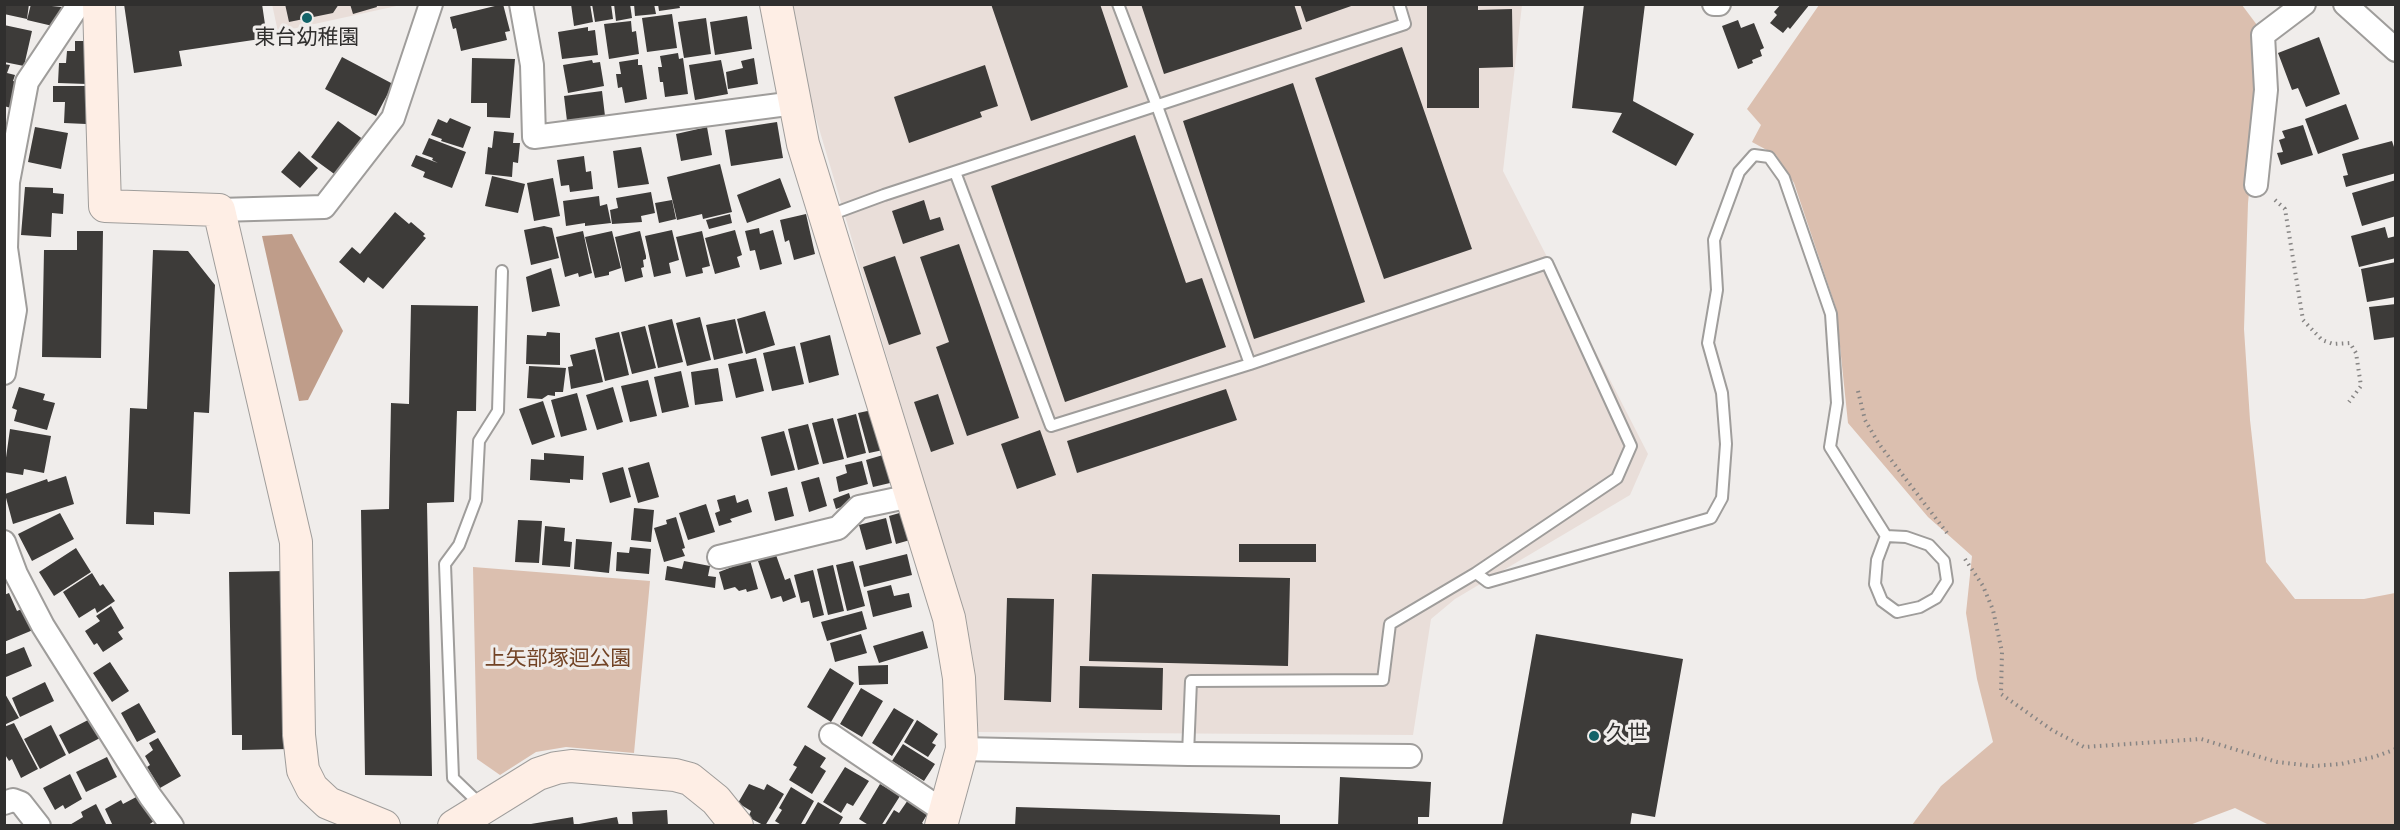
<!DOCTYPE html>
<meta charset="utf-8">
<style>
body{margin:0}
#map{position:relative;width:2400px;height:830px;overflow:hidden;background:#f0edeb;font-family:Overpass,sans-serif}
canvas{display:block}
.frame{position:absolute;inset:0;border:6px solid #302f2e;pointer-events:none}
</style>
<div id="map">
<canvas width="2400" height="830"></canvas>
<div class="frame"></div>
</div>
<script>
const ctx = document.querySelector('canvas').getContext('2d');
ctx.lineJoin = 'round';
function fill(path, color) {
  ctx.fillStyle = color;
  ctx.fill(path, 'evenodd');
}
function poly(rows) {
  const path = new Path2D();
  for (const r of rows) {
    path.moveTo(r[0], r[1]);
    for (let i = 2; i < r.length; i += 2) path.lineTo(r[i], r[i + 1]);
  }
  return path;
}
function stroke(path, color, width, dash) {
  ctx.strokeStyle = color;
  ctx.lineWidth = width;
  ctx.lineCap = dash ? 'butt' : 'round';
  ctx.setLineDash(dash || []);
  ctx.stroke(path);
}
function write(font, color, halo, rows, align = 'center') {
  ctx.font = font + ' Overpass,"Noto Sans JP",sans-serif';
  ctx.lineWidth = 6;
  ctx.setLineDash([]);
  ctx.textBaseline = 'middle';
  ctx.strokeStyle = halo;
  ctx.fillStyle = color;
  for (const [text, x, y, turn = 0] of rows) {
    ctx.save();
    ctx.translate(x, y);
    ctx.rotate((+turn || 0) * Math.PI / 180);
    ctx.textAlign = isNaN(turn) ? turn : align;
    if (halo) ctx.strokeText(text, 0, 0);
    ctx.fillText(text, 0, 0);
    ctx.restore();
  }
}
fill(poly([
 [272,4,401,5,278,32],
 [792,4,1522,5,1503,171,1648,454,1630,495,1455,599,1431,619,1413,735,978,732,972,653,956,590,799,61,788,9]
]), '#e9ded9');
fill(poly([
 [1819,5,2242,5,2257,25,2259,92,2248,203,2244,329,2250,420,2266,562,2295,599,2364,599,2395,593,2395,825,2269,825,2235,808,2187,826,1912,825,1941,786,1993,742,1977,679,1966,613,1972,556,1928,517,1848,423,1836,308,1794,183,1776,155,1752,142,1761,125,1747,109],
 [473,567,650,581,634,753,566,747,536,752,500,775,477,759]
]), '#dbbfaf');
fill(poly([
 [292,234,343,331,308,400,299,401,262,236]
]), '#bf9d8a');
fill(poly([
 [4,4,29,4,27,19,4,14],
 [31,4,62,7,57,27,27,20],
 [124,4,262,4,267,38,179,51,182,66,134,73],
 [285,4,339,4,333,13,289,22],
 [350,4,376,4,377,7,353,14],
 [503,4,510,31,505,32,507,40,461,51,456,28,453,29,450,17],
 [571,4,590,4,593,22,574,26],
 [592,4,611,4,613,19,595,22],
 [614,4,630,4,632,18,616,21],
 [634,4,654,4,656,14,635,16],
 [658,4,679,4,680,8,659,11],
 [991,4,1100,4,1128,87,1031,121],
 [1141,4,1294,4,1302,29,1164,74],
 [1300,4,1354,4,1354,5,1306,22],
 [1427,4,1478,4,1478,10,1512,9,1513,67,1479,68,1479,108,1427,108],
 [1584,4,1645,4,1633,101,1694,134,1676,166,1612,132,1622,113,1572,108],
 [1781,4,1810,4,1790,29,1788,27,1783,33,1770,23,1777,15,1774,12],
 [672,14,677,48,647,52,642,18],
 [747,16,752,49,715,55,710,22],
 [706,18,711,54,684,58,678,22],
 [1738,20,1741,28,1754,23,1764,48,1760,50,1762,56,1752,60,1753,63,1738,69,1722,26],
 [631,21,632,32,636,31,639,54,609,59,604,24],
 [4,25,32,31,24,66,4,62],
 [588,27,588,31,595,30,598,55,562,59,558,32],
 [2319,37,2340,94,2306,107,2298,88,2292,90,2278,53],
 [75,41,89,41,87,84,58,83,59,63,66,63,67,51,75,51],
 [1402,47,1472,249,1384,279,1315,78],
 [678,53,679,59,683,58,688,94,665,97,663,82,660,82,658,67,662,67,660,56],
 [342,57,393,84,376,116,325,89],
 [472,58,515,59,510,118,487,117,487,103,471,103],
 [754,58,758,84,728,89,726,72,743,68,741,61],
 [638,59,638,65,642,65,647,99,625,103,622,87,618,88,616,74,621,74,619,62],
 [592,60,593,63,600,62,604,86,568,93,563,65],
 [721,60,728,94,695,100,689,65],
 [4,64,10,65,7,73,15,75,13,81,21,83,14,109,4,106],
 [985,65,998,106,980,112,982,117,909,143,894,97],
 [1293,83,1365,302,1254,339,1183,121],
 [53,86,87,86,86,124,64,123,65,102,53,102],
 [602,91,605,116,567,121,564,96],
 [2346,104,2359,139,2318,154,2305,119],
 [450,118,471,127,463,148,441,141,442,139,431,135,438,119,447,123],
 [338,121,364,140,337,176,311,157],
 [777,122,783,158,731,166,725,130],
 [2303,125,2313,155,2281,165,2277,153,2283,152,2279,140,2285,138,2282,131],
 [35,127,68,133,61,169,28,162],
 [707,127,712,155,681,161,676,134],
 [494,131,514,133,513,143,520,143,518,163,513,162,512,177,485,174,488,147,492,148],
 [1135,135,1186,283,1202,278,1226,347,1065,402,991,186],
 [429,138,466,152,452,188,423,177,425,172,411,166,416,155,438,163,432,160,433,158,422,154],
 [2392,141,2396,153,2396,173,2346,187,2343,176,2348,175,2342,154],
 [641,147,649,184,618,188,613,151],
 [299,151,318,168,300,188,281,172],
 [584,156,586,172,591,171,593,189,570,192,569,185,561,186,557,160],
 [720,164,732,212,703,219,702,214,677,220,667,177],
 [492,176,525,184,518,213,485,206],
 [553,178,560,216,534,221,527,183],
 [780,178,791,207,747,223,737,195],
 [2396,180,2396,216,2362,226,2352,193],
 [25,187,53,188,53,193,64,194,63,214,52,213,51,237,21,235],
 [651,192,655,213,641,216,642,222,612,224,610,210,618,208,616,198],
 [599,196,600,206,607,204,611,223,585,226,585,223,566,226,563,201],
 [672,200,676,219,659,223,655,203],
 [924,200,930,220,940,217,944,230,903,244,892,211],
 [395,212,409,224,411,222,425,234,423,236,426,238,383,289,368,277,364,283,339,262,352,247,360,254],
 [730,214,732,223,709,229,706,220],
 [806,214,815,254,794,260,789,240,785,242,780,220],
 [544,226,552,228,559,258,531,265,524,230],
 [2385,227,2388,238,2396,236,2396,258,2359,267,2351,236],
 [759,228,760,234,773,230,782,264,760,270,755,250,750,251,745,231],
 [672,230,679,260,669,263,671,273,654,277,645,236],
 [735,230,742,255,737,257,740,267,715,274,705,238],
 [77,231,103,231,101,358,42,357,44,250,77,250],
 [583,231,592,273,579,277,578,273,565,277,556,237],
 [612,231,621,268,609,272,609,275,595,278,585,237],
 [640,231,646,256,646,259,643,260,644,267,641,268,643,277,625,282,615,237],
 [702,231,710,266,702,268,703,273,686,277,676,237],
 [959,244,1019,418,967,436,936,347,949,342,920,257],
 [153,250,188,251,215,285,209,413,194,412,190,514,154,512,154,525,126,524,130,408,147,409],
 [895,256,921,334,889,345,863,267],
 [2396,262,2396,297,2367,302,2361,269],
 [551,268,560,306,532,312,526,277],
 [2396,304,2396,337,2374,340,2369,307],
 [411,305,478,306,476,411,457,411,454,502,427,503,432,776,365,775,361,510,389,509,391,403,409,404],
 [765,311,775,345,746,354,737,319],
 [700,317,711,360,687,366,676,323],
 [672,319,683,362,658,368,648,325],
 [735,319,743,353,714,360,706,325],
 [645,326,656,368,632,374,621,332],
 [547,332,560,333,560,365,526,364,527,335,546,336],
 [619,332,629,375,605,381,595,338],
 [830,335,839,375,809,383,800,343],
 [795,346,804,384,772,391,763,353],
 [595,349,603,382,571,389,568,367,573,366,570,355],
 [756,358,764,391,736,398,728,364],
 [529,366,566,368,563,392,555,392,555,396,548,395,542,399,527,398],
 [718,368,723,401,695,405,691,372],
 [681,371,689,407,662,413,654,377],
 [648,380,657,416,630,422,621,386],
 [19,387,45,394,43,400,55,403,47,430,14,421,17,410,12,408],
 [613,387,623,422,597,430,586,395],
 [1226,389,1237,420,1077,473,1067,441],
 [577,393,587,430,561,437,551,400],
 [938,394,954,444,931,452,914,402],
 [543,401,555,437,532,445,519,409],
 [872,410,883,450,869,453,858,413],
 [856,414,866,453,847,458,837,419],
 [833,418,844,459,823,464,812,423],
 [808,424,819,464,798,470,788,429],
 [10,429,51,436,44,473,24,469,23,475,4,472],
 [1040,430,1056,475,1017,489,1001,444],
 [784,431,795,470,771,476,761,437],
 [544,453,584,456,583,480,570,479,570,483,530,480,531,459,544,460],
 [883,455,890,483,873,487,866,460],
 [862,461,868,484,839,492,836,477,847,473,845,465],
 [649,462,659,497,638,503,628,468],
 [623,467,631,497,610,503,602,473],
 [66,476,74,504,13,524,5,494,47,479,48,482],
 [819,477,827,506,809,512,801,482],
 [787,487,794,516,775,521,768,492],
 [849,493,852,503,836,509,833,499],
 [735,495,737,503,748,499,752,512,730,519,732,522,719,526,715,513,720,511,717,500],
 [706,504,715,532,688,540,679,513],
 [634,508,654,510,651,542,631,540],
 [903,512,910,540,896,544,889,516],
 [60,513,74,539,32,561,18,534],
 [676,517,685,548,682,549,685,556,664,562,654,528,667,524,666,520],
 [886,518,892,543,866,550,859,525],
 [518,520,542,521,539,563,515,562],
 [545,526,565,528,564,541,572,542,570,567,542,565],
 [576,539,612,542,609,573,574,569],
 [1239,544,1316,544,1316,562,1239,562],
 [630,547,651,549,649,574,616,571,617,552,629,553],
 [76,548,91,572,54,596,39,572],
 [907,554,912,575,864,587,859,566],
 [776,555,785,580,790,578,796,597,783,602,781,596,771,599,758,561],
 [750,560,758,589,747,592,746,589,739,591,735,587,724,590,719,572],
 [684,561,710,566,708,576,716,577,715,588,665,580,667,566,682,569],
 [853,561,865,606,847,611,836,565],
 [833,565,844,611,828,615,817,569],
 [813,570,824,615,813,618,809,601,801,603,794,575],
 [286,571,289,749,242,750,242,735,232,735,229,572],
 [92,573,100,586,103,584,115,601,97,613,95,608,79,618,63,592],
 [1092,574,1290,578,1288,666,1089,661],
 [891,585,894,596,909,593,912,607,873,617,867,591],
 [9,593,17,611,24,608,33,630,4,642,4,595],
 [1007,598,1054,599,1051,702,1004,700],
 [111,606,124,628,118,632,123,639,103,652,97,643,94,645,85,631,100,621,96,616],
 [862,611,867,629,827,641,821,622],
 [923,631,928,648,879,663,873,646],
 [861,634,867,653,835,662,830,643],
 [1536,634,1683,659,1655,817,1632,813,1630,826,1502,826],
 [24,647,32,666,6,677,4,655],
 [110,662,129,691,112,702,93,673],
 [888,665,888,684,859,685,858,666],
 [1080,666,1163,668,1162,710,1079,708],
 [830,668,854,683,831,722,807,707],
 [45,682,54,701,20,717,12,698],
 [861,688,883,701,862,737,840,724],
 [4,692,19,718,4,725],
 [139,703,156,732,137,742,121,713],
 [894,708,914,720,892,756,872,743],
 [90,719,100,738,69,754,59,735],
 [917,720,938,734,932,743,936,745,928,757,904,742],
 [14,723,38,769,21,778,12,759,9,761,4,753,4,727],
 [51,725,66,755,40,769,24,739],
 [158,738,181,776,160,788,147,767,150,765,145,756,153,750,149,743],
 [903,744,935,764,924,781,892,761],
 [805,745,826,758,820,767,826,771,812,794,789,780,797,767,793,765],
 [107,757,117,777,86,792,76,772],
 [845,767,869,781,853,806,847,803,841,813,823,802],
 [70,774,82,799,65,809,63,805,55,810,43,788],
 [1340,777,1431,782,1429,817,1418,817,1418,826,1338,826],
 [749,784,764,790,767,784,784,794,765,826,748,817,751,811,738,803],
 [880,784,900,796,881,826,870,826,859,819],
 [791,787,814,801,800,826,783,826,775,821,782,810,779,808],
 [140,795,154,821,147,826,113,826,105,809,121,800,123,804],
 [908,800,928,813,922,823,926,826,884,826,894,810,899,813],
 [818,802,843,817,838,826,804,826],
 [96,804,107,826,68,826,83,817,81,812],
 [1016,807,1280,815,1280,826,1015,826],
 [667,810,668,826,633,826,632,812],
 [573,817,574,826,531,826,531,824],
 [617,817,619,826,580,826,579,824]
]), '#3d3b39');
const lane = poly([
 [1118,4,1157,106,1250,364],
 [955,172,1051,426,1250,364,1547,263,1631,446,1617,478,1476,573,1390,624,1383,680,1191,681,1188,754],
 [827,216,884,195,1405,24,1399,4],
 [1476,573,1488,582,1711,518,1722,498,1726,444,1722,393,1708,343,1717,290,1714,240,1739,172,1754,155,1769,157,1784,178,1831,314,1837,403,1830,447,1886,536,1906,537,1929,545,1944,561,1947,581,1936,598,1920,607,1897,612,1882,601,1875,584,1877,560,1886,536],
 [482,806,453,778,445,564,459,545,476,500,479,441,498,411,502,271]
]);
const street = poly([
 [521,4,532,65,534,137,795,103],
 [1714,4,1719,4],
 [2345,4,2396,50],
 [2256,185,2266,90,2263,35,2304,4],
 [219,210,324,207,393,118,431,4],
 [4,373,15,310,6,248,8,182,27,82,79,4],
 [4,542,16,574,43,626,150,796,172,826],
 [719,557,838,528,859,507,911,496],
 [831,735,945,812],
 [962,749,1188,754,1410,756],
 [4,803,13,800,21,803,39,826]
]);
const secondary = poly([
 [99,4,105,206,219,210,296,542,299,735,303,770,312,788,328,803,384,826],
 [776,4,803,144,949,618,959,678,962,749,941,826],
 [454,826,538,774,556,768,571,766,675,775,690,779,716,800,737,826]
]);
stroke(lane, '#9f9d9b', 14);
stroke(street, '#9f9d9b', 26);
stroke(secondary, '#9f9d9b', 34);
stroke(poly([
 [2275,200,2285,209,2303,320,2322,340,2333,344,2350,343,2356,353,2361,386,2349,402],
 [1858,391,1865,420,1879,444,1947,533],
 [1965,559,1983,586,1993,610,2002,652,2001,694,2052,730,2084,747,2201,739,2277,762,2313,766,2341,764,2374,757,2396,749]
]), '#878584', 4, [1.5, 4.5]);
stroke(lane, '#fff', 10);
stroke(street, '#fff', 22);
stroke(secondary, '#feeee5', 32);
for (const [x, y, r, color] of [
 [307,18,6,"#136368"],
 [1594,736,6,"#136368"]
]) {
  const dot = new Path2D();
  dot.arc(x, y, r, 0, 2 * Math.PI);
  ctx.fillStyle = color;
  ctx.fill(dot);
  stroke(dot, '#f0edeb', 2);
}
write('21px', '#302f2e', '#f0edeb', [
 ["東台幼稚園",307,40],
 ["久世",1606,736,"left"]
]);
write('21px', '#724325', '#f0edeb', [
 ["上矢部塚迴公園",558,661]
]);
</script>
